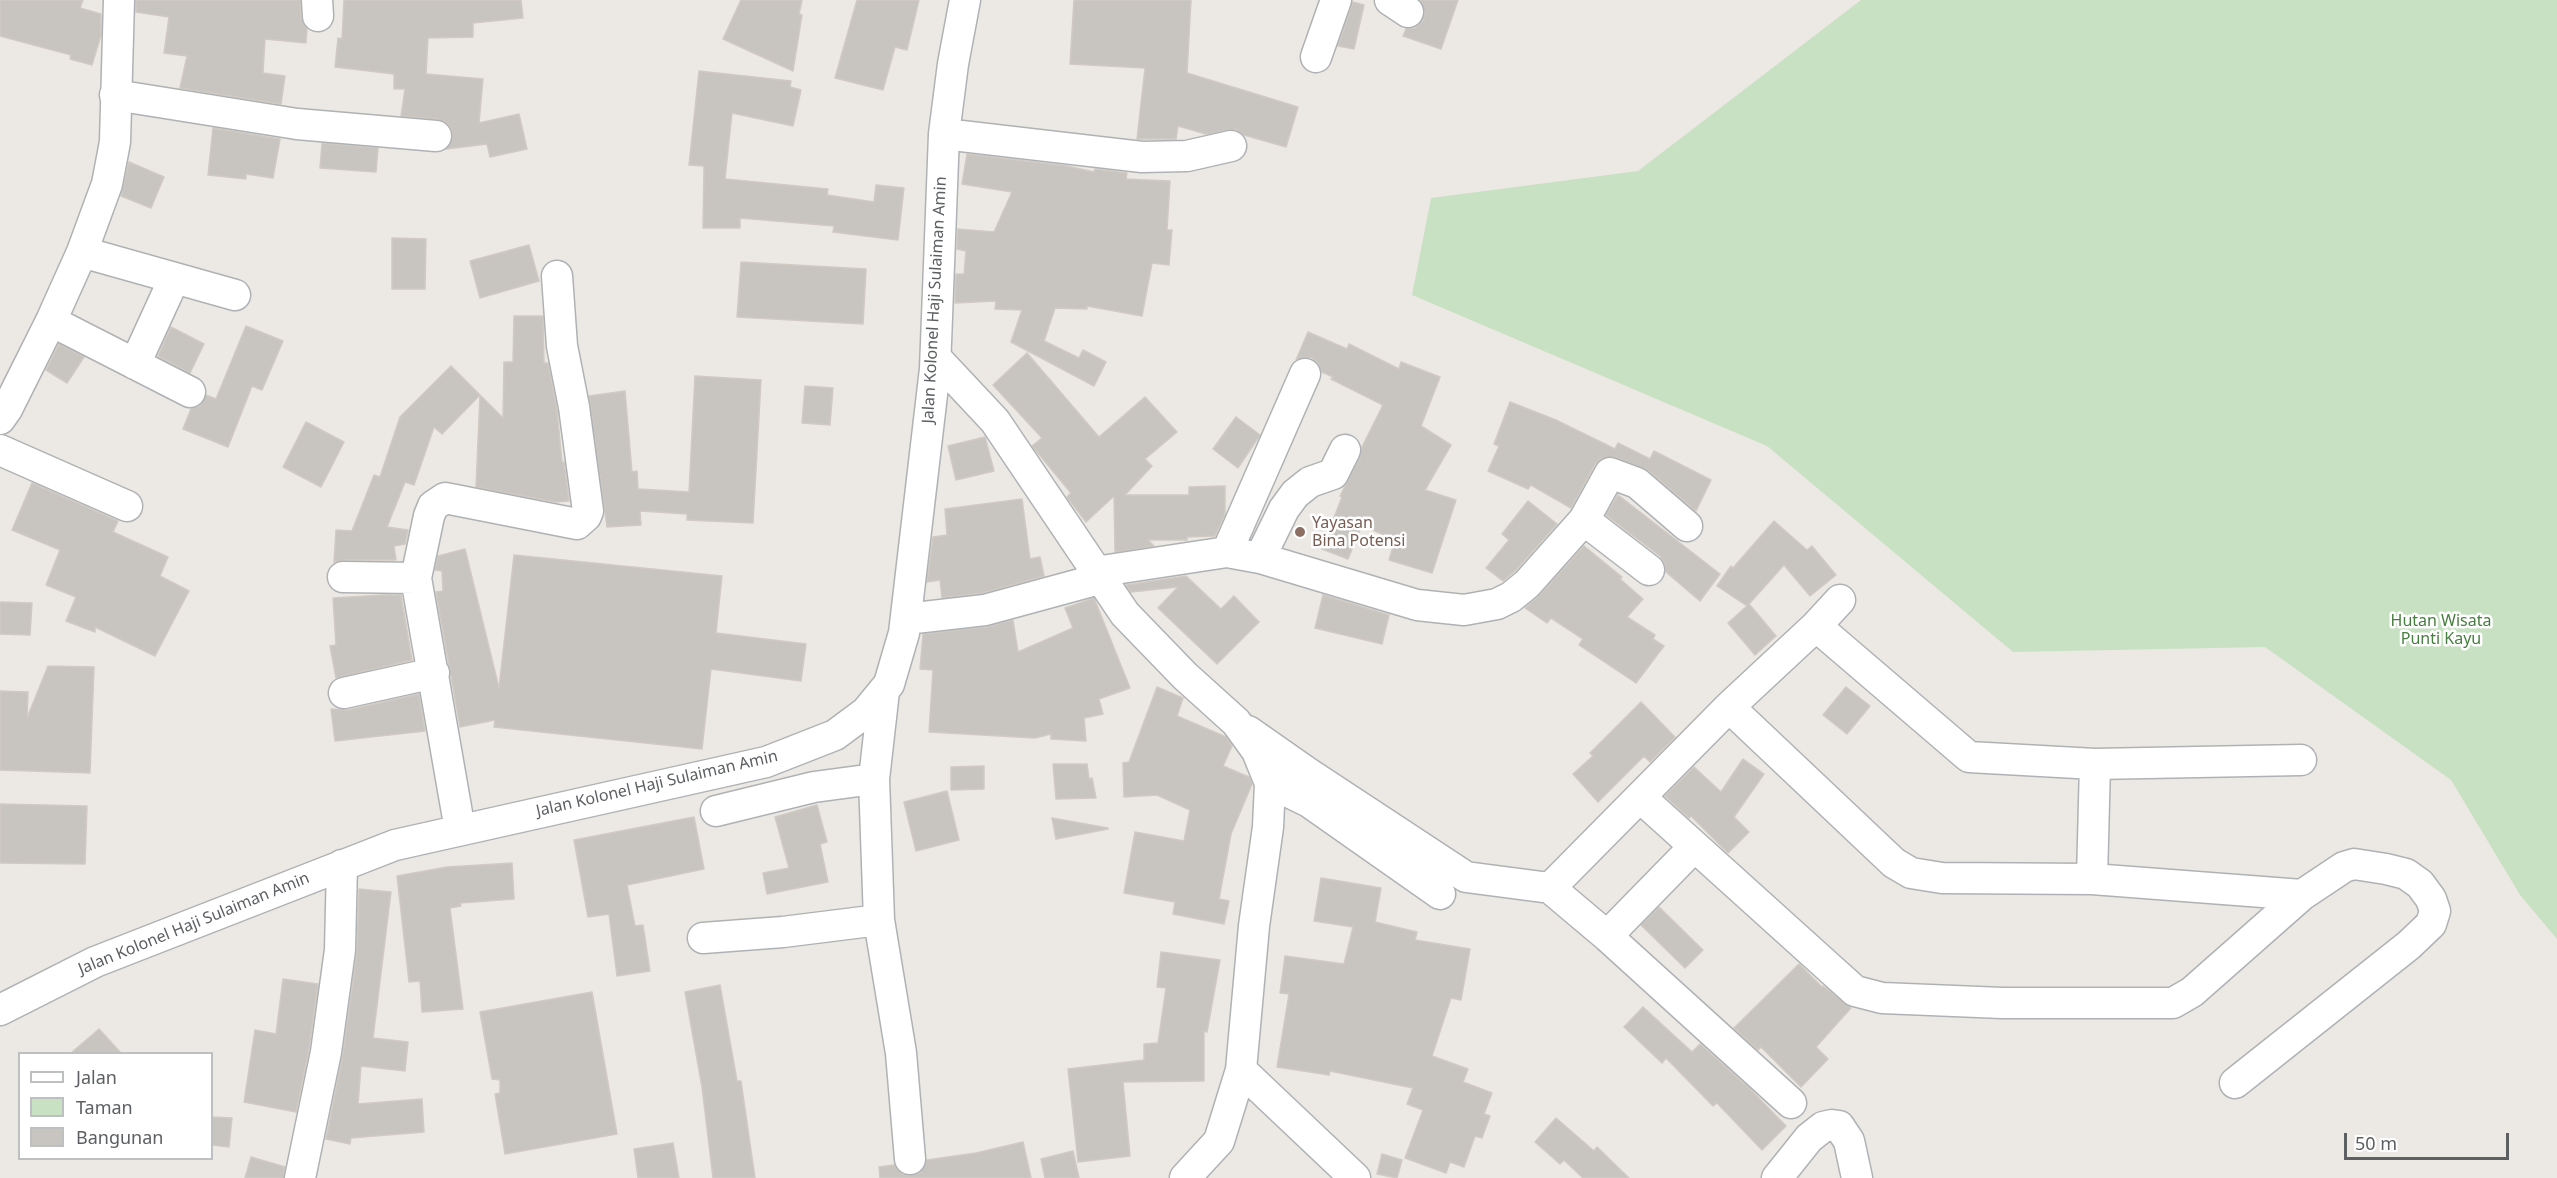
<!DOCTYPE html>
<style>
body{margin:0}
#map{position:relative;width:2557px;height:1178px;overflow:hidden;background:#ece9e4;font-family:"Noto Sans",sans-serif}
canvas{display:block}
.legend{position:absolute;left:18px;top:1052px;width:195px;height:108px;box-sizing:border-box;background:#fff;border:2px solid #bebfc0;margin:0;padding:8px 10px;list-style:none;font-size:18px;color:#5c6062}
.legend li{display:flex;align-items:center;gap:12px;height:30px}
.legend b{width:30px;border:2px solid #bebfc0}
.scale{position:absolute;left:2344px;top:1133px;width:165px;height:27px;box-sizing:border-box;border:3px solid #5c6062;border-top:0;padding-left:8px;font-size:18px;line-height:21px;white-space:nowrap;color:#5c6062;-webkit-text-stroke:4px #fff;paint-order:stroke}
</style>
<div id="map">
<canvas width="2557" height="1178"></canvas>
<ul class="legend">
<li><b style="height:8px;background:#fff"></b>Jalan</li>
<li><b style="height:16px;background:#c8e1c3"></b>Taman</li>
<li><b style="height:16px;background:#c8c4c0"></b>Bangunan</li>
</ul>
<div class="scale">50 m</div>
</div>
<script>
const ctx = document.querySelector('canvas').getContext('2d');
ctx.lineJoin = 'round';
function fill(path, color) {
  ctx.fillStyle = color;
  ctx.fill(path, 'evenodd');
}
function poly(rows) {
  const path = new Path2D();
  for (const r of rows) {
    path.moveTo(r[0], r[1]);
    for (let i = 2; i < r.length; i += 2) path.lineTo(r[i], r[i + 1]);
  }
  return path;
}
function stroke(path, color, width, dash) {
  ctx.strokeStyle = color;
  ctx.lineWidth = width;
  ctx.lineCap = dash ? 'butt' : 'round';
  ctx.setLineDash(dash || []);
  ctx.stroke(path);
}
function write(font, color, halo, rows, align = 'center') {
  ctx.font = font + ' "Noto Sans",sans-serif';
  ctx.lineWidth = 5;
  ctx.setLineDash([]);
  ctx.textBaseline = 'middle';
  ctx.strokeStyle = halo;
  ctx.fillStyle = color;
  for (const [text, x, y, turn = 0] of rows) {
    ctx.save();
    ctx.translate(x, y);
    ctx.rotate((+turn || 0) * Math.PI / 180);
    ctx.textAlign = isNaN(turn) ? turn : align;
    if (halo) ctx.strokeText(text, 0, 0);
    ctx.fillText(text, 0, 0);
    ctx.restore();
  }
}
fill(poly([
 [1861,0,2557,0,2557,939,2520,895,2451,780,2265,647,2013,652,1767,446,1412,295,1431,198,1638,171]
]), '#c8e1c3');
const building = poly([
 [0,0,83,0,80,8,101,14,101,35,92,65,70,59,71,55,0,36,0,0],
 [136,0,300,0,301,18,307,29,306,43,265,39,263,73,285,76,281,104,180,88,187,56,164,53,169,17,136,12,136,0],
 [344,0,521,0,523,18,473,23,473,37,428,38,426,74,483,79,479,123,519,114,527,149,490,157,487,144,446,149,453,137,451,128,446,122,437,119,401,116,405,89,394,89,394,74,335,67,338,38,342,39,344,0],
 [741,0,802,0,799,14,802,15,793,71,723,39,741,0],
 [857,0,919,0,907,50,895,47,883,90,835,78,857,0],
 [1074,0,1191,0,1187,73,1298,107,1286,147,1244,135,1236,129,1206,134,1178,126,1176,139,1137,139,1145,68,1070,64,1074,0],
 [1420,0,1458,0,1441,49,1403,36,1406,29,1415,28,1423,21,1425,13,1420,0],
 [1353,2,1364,5,1354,49,1338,46,1353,2],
 [699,71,791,81,790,87,801,90,793,126,732,113,725,179,828,189,827,195,874,202,876,185,904,188,898,240,833,232,834,226,740,218,740,228,703,228,704,166,689,165,699,71],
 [213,128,280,139,273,178,246,174,246,179,208,175,213,128],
 [322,143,378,148,376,172,320,168,322,143],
 [967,154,1067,166,1094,172,1095,169,1127,173,1126,179,1170,181,1167,230,1172,230,1169,265,1152,263,1142,316,1087,306,1087,309,1055,308,1044,341,1079,358,1083,350,1106,362,1094,386,1011,342,1022,310,995,309,996,301,955,303,956,274,964,274,966,251,957,249,958,229,994,232,1012,192,962,184,967,154],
 [129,162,164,177,151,208,121,196,129,162],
 [392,238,426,239,425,289,392,289,392,238],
 [529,245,539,281,480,298,470,261,529,245],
 [741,262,866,269,863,324,737,317,741,262],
 [514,316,543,316,544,363,548,363,557,410,562,462,564,462,569,501,556,502,476,487,480,395,442,434,434,427,414,485,405,482,387,527,408,530,405,544,394,546,396,560,343,560,334,562,336,530,352,531,374,475,380,477,400,417,451,366,503,418,504,362,513,362,514,316],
 [246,326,283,341,262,390,252,386,228,447,183,429,191,409,200,406,206,395,216,399,246,326],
 [171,327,204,344,190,373,158,356,171,327],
 [1308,332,1347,349,1349,344,1399,369,1401,362,1440,377,1421,426,1451,445,1425,490,1456,500,1432,573,1389,560,1395,540,1362,525,1348,559,1322,549,1342,497,1340,496,1360,458,1362,447,1383,405,1331,379,1333,377,1322,372,1319,364,1312,358,1304,357,1296,360,1308,332],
 [59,344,84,357,67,383,46,370,59,344],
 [1027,353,1099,437,1145,397,1177,432,1145,459,1152,466,1125,495,1189,495,1189,487,1225,486,1225,514,1215,536,1187,537,1187,540,1148,540,1154,546,1115,552,1114,496,1086,522,1067,497,1071,493,1032,446,1042,438,993,385,1027,353],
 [695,376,761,380,753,523,687,520,687,514,640,511,641,525,607,527,589,396,625,391,632,472,637,471,638,489,689,492,695,376],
 [805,386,833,388,830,425,802,423,805,386],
 [1510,402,1556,420,1615,449,1618,443,1650,459,1654,451,1711,480,1696,511,1648,470,1615,457,1601,458,1595,464,1571,508,1531,485,1528,489,1488,471,1499,446,1494,444,1510,402],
 [1236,417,1260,435,1238,468,1213,449,1236,417],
 [306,422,344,442,321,487,283,467,306,422],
 [985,437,994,471,956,480,948,446,985,437],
 [32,483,118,521,113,532,168,557,160,576,189,591,155,656,95,627,95,632,66,621,76,597,46,585,60,550,12,530,32,483],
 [1618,495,1720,574,1700,601,1666,572,1665,564,1660,556,1606,515,1618,495],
 [1022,499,1030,559,1040,557,1044,576,982,593,942,598,940,580,927,582,933,537,947,535,945,509,1022,499],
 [1528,501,1557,524,1515,571,1503,581,1486,568,1509,540,1502,534,1528,501],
 [1774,521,1807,550,1812,546,1836,575,1810,596,1784,565,1749,604,1776,636,1755,655,1728,623,1747,606,1717,586,1731,566,1733,568,1774,521],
 [1584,546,1622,577,1620,579,1643,599,1627,617,1655,635,1653,639,1664,646,1636,683,1579,645,1583,639,1551,618,1547,623,1525,608,1540,595,1584,546],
 [465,549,499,688,514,555,722,576,716,633,806,644,801,681,711,669,702,749,494,727,495,720,460,727,436,592,443,591,442,571,435,570,438,556,465,549],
 [1186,576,1221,609,1234,596,1259,622,1217,664,1158,608,1178,587,1131,592,1126,585,1186,576],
 [383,595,401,595,412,660,336,678,330,646,336,645,333,598,383,595],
 [1323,595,1389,615,1382,644,1315,628,1323,595],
 [1094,598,1130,688,1099,699,1103,714,1084,718,1086,741,1051,739,1051,734,1035,738,929,732,933,670,920,669,923,634,987,627,1013,620,1018,652,1073,628,1065,608,1094,598],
 [0,602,32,603,30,635,0,634,0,602],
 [48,666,94,667,90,773,0,770,0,691,28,692,27,718,48,666],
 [1157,687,1183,698,1177,716,1226,737,1232,746,1223,766,1249,777,1252,784,1231,834,1219,899,1229,901,1224,924,1173,914,1175,902,1124,893,1135,832,1184,841,1190,810,1157,795,1124,797,1123,763,1129,762,1157,687],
 [1846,687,1870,706,1847,734,1823,715,1846,687],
 [419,694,425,731,335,741,331,709,348,710,419,694],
 [1641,702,1675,737,1650,762,1644,756,1598,802,1573,774,1593,756,1590,753,1641,702],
 [1743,759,1764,774,1734,817,1749,832,1728,853,1691,816,1689,818,1665,796,1694,767,1721,792,1743,759],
 [1053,764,1087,764,1089,779,1092,778,1096,798,1056,799,1053,764],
 [984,766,984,789,951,790,951,767,984,766],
 [947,791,959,840,916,851,904,802,947,791],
 [0,804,87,806,85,864,0,863,0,804],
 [817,805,827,842,820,844,828,882,767,894,763,873,789,868,775,817,817,805],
 [694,817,704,869,627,885,635,926,643,925,650,971,617,976,609,914,588,917,574,840,694,817],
 [1052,818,1108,828,1108,829,1056,839,1052,818],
 [512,863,514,899,460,903,461,906,450,908,463,1009,422,1012,420,981,409,982,397,876,447,867,512,863],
 [1321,878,1381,888,1375,922,1417,932,1415,940,1470,949,1461,1000,1451,998,1432,1056,1468,1069,1463,1082,1492,1093,1484,1114,1490,1116,1482,1138,1475,1136,1464,1167,1450,1162,1446,1173,1405,1158,1423,1110,1407,1104,1413,1088,1330,1071,1329,1075,1277,1067,1289,994,1280,993,1285,956,1344,964,1353,927,1314,921,1321,878],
 [359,889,391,892,373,1038,408,1042,405,1071,361,1066,358,1104,422,1099,424,1132,351,1138,350,1144,326,1139,343,1054,357,952,359,889],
 [1659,907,1703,950,1685,968,1641,925,1659,907],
 [1161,952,1220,960,1207,1032,1204,1031,1204,1081,1123,1082,1130,1156,1078,1162,1068,1069,1144,1060,1144,1044,1158,1043,1166,988,1157,987,1161,952],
 [1799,964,1822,987,1823,986,1851,1008,1816,1047,1828,1059,1801,1087,1761,1047,1758,1050,1734,1028,1799,964],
 [283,979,318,984,309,1049,296,1112,244,1102,255,1030,276,1034,283,979],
 [720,985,737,1081,741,1081,755,1178,713,1178,702,1087,685,992,720,985],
 [592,992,617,1134,505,1154,495,1094,500,1093,500,1080,492,1079,480,1012,592,992],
 [1643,1007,1692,1052,1700,1044,1751,1090,1786,1126,1762,1150,1717,1103,1713,1106,1666,1058,1662,1063,1624,1027,1643,1007],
 [99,1029,121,1053,71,1053,99,1029],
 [212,1117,232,1118,229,1147,212,1145,212,1117],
 [1556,1118,1594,1151,1597,1147,1629,1178,1583,1178,1564,1160,1560,1164,1535,1142,1556,1118],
 [1023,1142,1031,1178,880,1178,879,1167,894,1165,902,1174,912,1176,920,1173,927,1160,976,1153,1023,1142],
 [673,1143,679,1178,638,1178,634,1149,673,1143],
 [1073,1151,1079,1178,1045,1178,1041,1159,1073,1151],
 [1382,1154,1402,1160,1397,1178,1377,1174,1382,1154],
 [251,1157,285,1167,283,1178,245,1178,251,1157]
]);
fill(building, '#c8c4c0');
stroke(building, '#d0cac3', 1.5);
const minor = poly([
 [317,0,318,16],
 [1390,0,1408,12],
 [1316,57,1336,0],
 [115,95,297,124,436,136],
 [944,134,1142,157,1187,156,1231,146],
 [82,252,235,295],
 [51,321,190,392],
 [936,358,995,421,1125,614,1185,676,1236,722,1257,751,1270,783,1268,827,1254,926,1241,1070,1219,1141,1185,1178],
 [135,364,174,279],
 [0,419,7,409,51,321,82,252,107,184,115,142,119,0],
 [0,450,127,506],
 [1584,520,1649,570],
 [1227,552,1305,374],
 [1260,558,1284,509,1295,494,1310,482,1333,474,1345,450],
 [1095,572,1227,552,1260,558,1417,605,1464,610,1497,604,1511,597,1527,584,1584,520,1610,473,1637,483,1687,526],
 [343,577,416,578],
 [906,619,985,610,1099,579],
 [1816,626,1969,757,2095,764,2301,760],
 [884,691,874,779,879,920,901,1053,910,1159],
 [344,693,434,673],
 [1729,707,1894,863,1911,873,1942,878,2092,879,2302,895],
 [1248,731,1308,773,1466,877,1550,888,1729,707,1816,626,1840,600],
 [1270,783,1309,802,1440,894],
 [1641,798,1855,991,1882,998,2002,1003,2173,1003,2192,992,2302,895,2344,867,2354,864,2386,869,2406,874,2420,884,2431,899,2435,911,2431,924,2409,945,2235,1083],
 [716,811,814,787,874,779],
 [460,830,416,578,429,516,433,506,445,498,577,524,586,516,588,511,574,407,562,346,557,276],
 [2092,879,2095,764],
 [1550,888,1607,936,1791,1103],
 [1607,936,1694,847],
 [703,938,783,932,879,920],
 [0,1010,95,962,395,845,766,762,835,735,866,712,889,684,904,633,935,369,944,134,953,64,965,0],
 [1241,1070,1355,1178],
 [300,1178,326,1052,340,950,342,865],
 [1777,1178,1809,1138,1823,1127,1832,1125,1839,1126,1849,1141,1857,1178]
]);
stroke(minor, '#afb2b4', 33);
stroke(minor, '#fff', 30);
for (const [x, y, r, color] of [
 [1300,532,6,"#8d6e63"]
]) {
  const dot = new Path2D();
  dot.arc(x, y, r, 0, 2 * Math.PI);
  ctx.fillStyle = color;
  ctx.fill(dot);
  stroke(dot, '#fff', 2);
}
write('16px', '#5c6062', '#fff', [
 ["Jalan Kolonel Haji Sulaiman Amin",935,300,-87],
 ["Jalan Kolonel Haji Sulaiman Amin",657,784,-13],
 ["Jalan Kolonel Haji Sulaiman Amin",194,924,-22]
]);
write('16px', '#785e54', '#fff', [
 ["Yayasan",1312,523],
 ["Bina Potensi",1312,541]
], 'left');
write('16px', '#467e3f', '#fff', [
 ["Hutan Wisata",2441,621],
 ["Punti Kayu",2441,639]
]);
</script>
